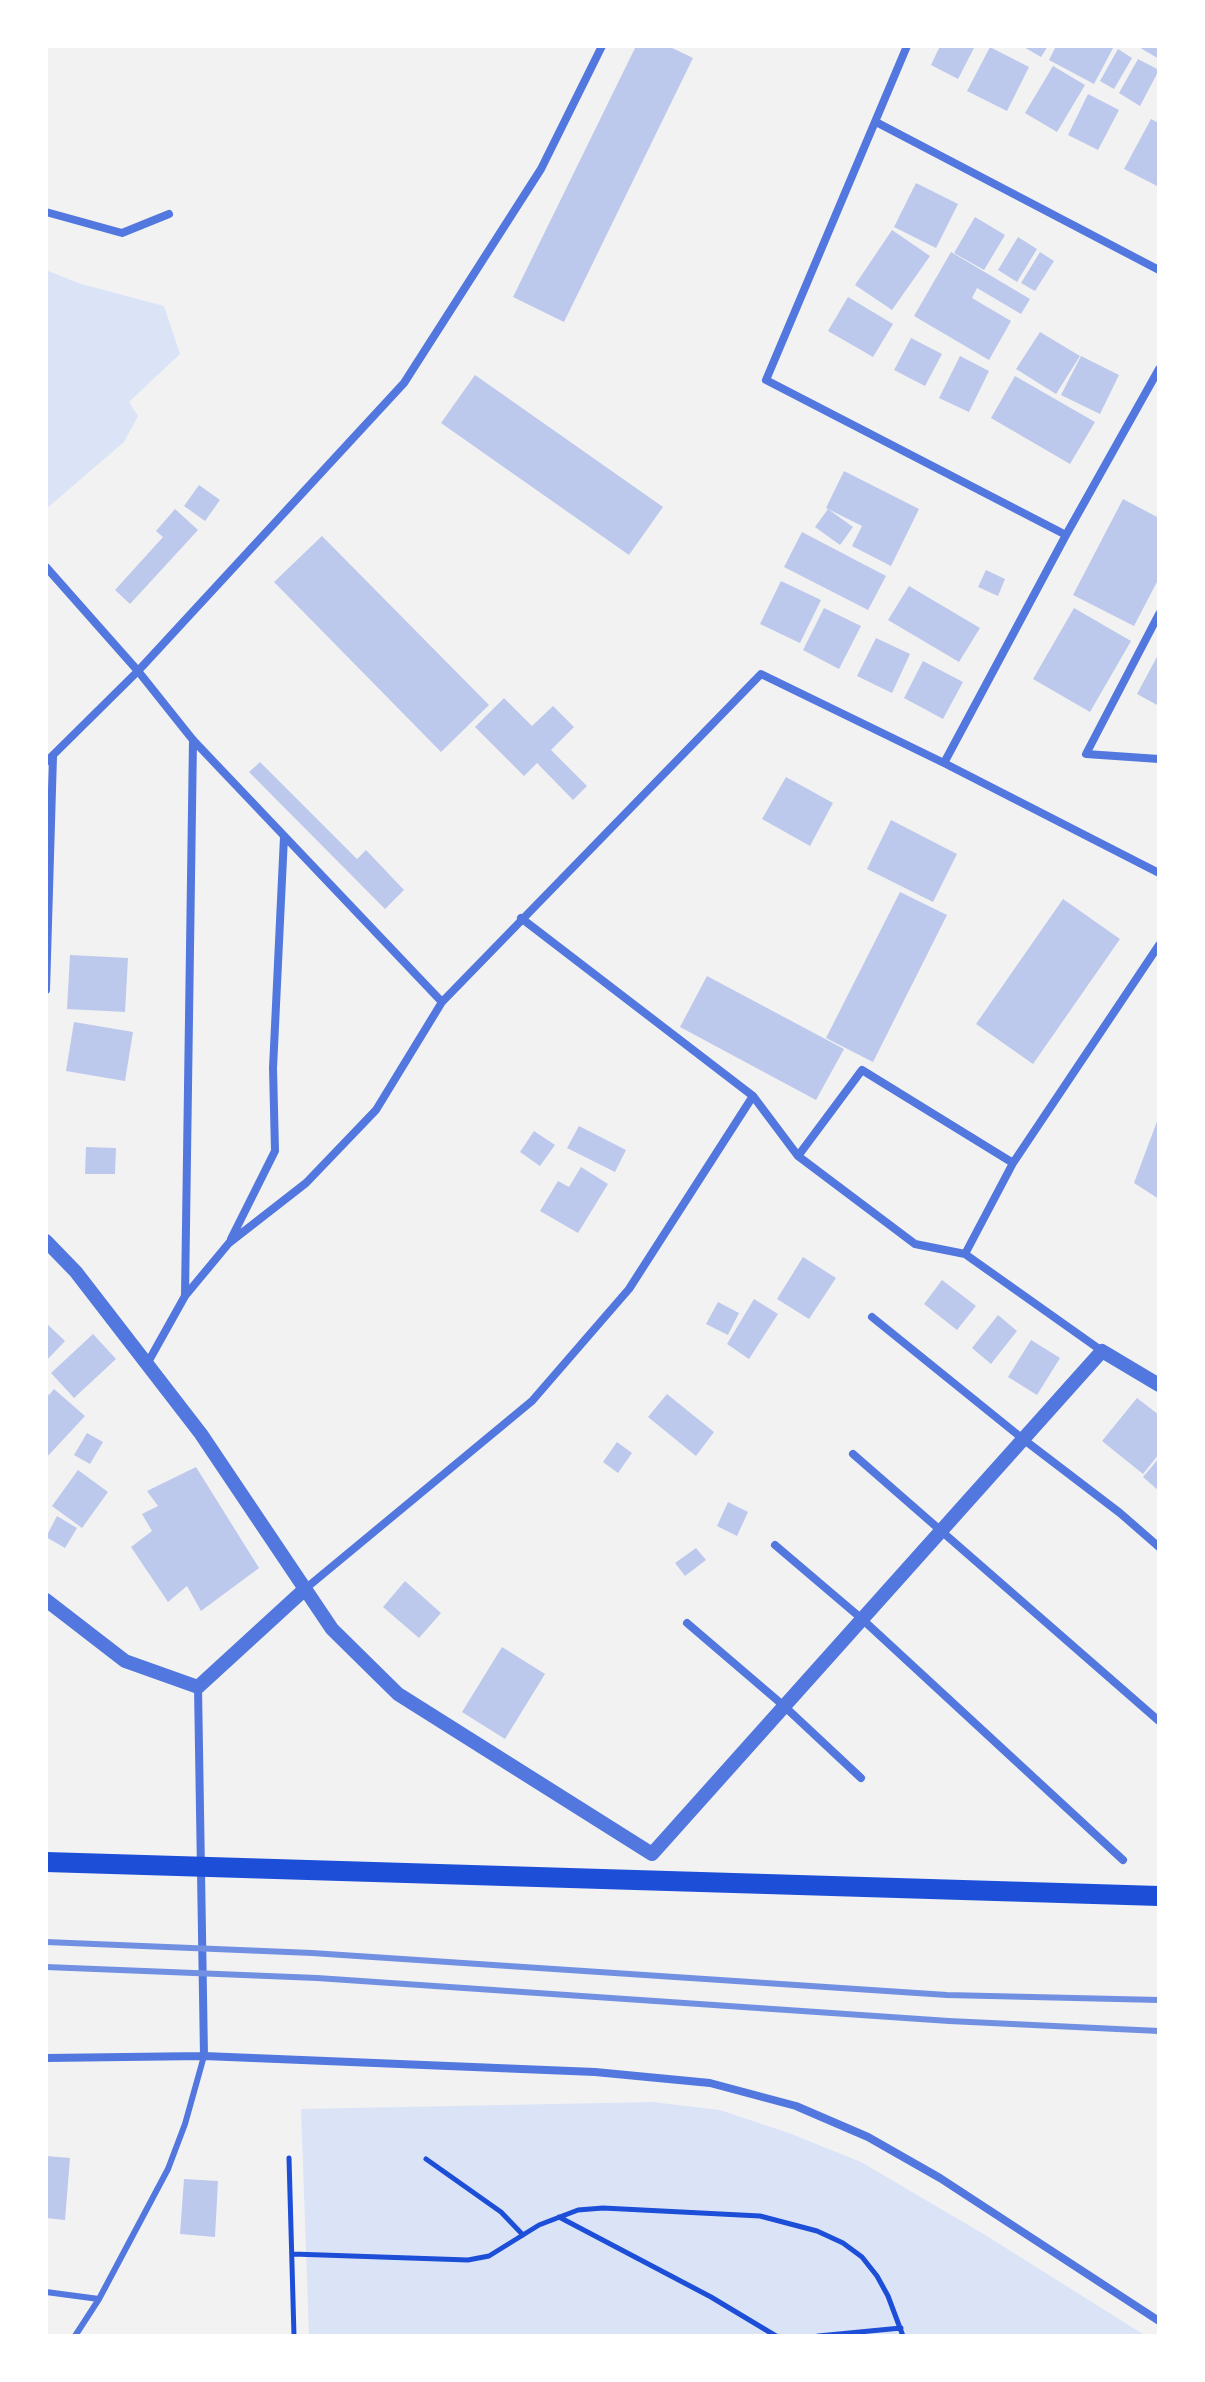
<!DOCTYPE html>
<style>
body{margin:0}
#map{position:relative;width:1205px;height:2382px;overflow:hidden;background:#f2f2f2;font-family:Figtree,sans-serif}
canvas{display:block}
.frame{position:absolute;inset:0;border:48px solid #fff;pointer-events:none}
</style>
<div id="map">
<canvas width="1205" height="2382"></canvas>
<div class="frame"></div>
</div>
<script>
const ctx = document.querySelector('canvas').getContext('2d');
ctx.lineJoin = 'round';
function fill(path, color) {
  ctx.fillStyle = color;
  ctx.fill(path, 'evenodd');
}
function poly(rows) {
  const path = new Path2D();
  for (const r of rows) {
    path.moveTo(r[0], r[1]);
    for (let i = 2; i < r.length; i += 2) path.lineTo(r[i], r[i + 1]);
  }
  return path;
}
function stroke(path, color, width, dash) {
  ctx.strokeStyle = color;
  ctx.lineWidth = width;
  ctx.lineCap = dash ? 'butt' : 'round';
  ctx.setLineDash(dash || []);
  ctx.stroke(path);
}
fill(poly([
 [46,270,78,283,164,306,180,354,129,402,138,416,124,442,46,509],
 [653,2102,720,2110,789,2133,861,2162,982,2233,1146,2336,309,2336,301,2109]
]), '#dbe4f7');
fill(poly([
 [636,46,668,46,693,58,564,322,513,297],
 [940,46,975,46,958,79,931,65],
 [1022,46,1048,46,1041,57],
 [1056,46,1108,46,1113,48,1094,84,1049,60],
 [1137,46,1159,46,1159,59],
 [990,47,1029,67,1007,111,967,91],
 [1118,49,1132,58,1114,89,1100,81],
 [1138,59,1159,70,1140,106,1119,93],
 [1053,66,1085,85,1057,132,1025,113],
 [1088,94,1119,110,1098,150,1068,135],
 [1151,119,1159,123,1159,187,1124,169],
 [916,183,958,204,936,248,894,227],
 [975,217,1005,235,984,270,954,253],
 [892,230,930,256,892,310,855,285],
 [1018,237,1037,249,1017,282,998,270],
 [951,252,1030,299,1021,314,977,288,972,298,1011,321,989,360,914,316],
 [1040,252,1054,261,1035,291,1021,283],
 [848,297,893,324,873,357,828,331],
 [1040,332,1080,356,1056,394,1016,369],
 [911,338,942,354,925,386,894,370],
 [960,356,989,371,969,412,939,398],
 [1081,356,1119,375,1100,414,1061,395],
 [475,375,663,507,629,555,441,423],
 [1015,376,1095,422,1070,464,991,418],
 [844,471,919,509,891,566,852,546,862,526,826,508],
 [199,485,220,500,205,521,184,506],
 [1123,499,1159,518,1159,578,1134,626,1073,595],
 [175,509,198,530,130,604,115,590,163,537,156,531],
 [828,509,853,527,840,545,815,527],
 [802,532,886,576,868,610,784,567],
 [322,536,489,705,441,752,274,582],
 [986,570,1005,579,998,596,978,587],
 [781,581,821,600,800,643,760,624],
 [909,586,980,628,959,662,888,620],
 [824,608,861,626,839,669,803,650],
 [1074,608,1131,641,1090,712,1033,679],
 [876,638,910,654,892,693,857,676],
 [1159,653,1159,706,1137,694],
 [923,661,963,682,943,719,904,698],
 [504,698,532,726,553,706,574,727,551,750,587,786,573,800,537,763,524,776,475,727],
 [260,762,357,859,366,850,404,890,385,909,249,772],
 [786,777,833,803,810,846,762,819],
 [891,820,957,854,933,902,867,869],
 [900,892,947,915,873,1062,826,1038],
 [1063,899,1120,939,1033,1064,976,1024],
 [70,955,128,958,125,1012,67,1009],
 [707,976,844,1049,816,1100,680,1027],
 [74,1022,133,1032,125,1081,66,1071],
 [1159,1116,1159,1199,1134,1183],
 [579,1126,626,1150,615,1172,567,1148],
 [534,1131,555,1145,540,1166,520,1152],
 [86,1147,116,1148,115,1174,85,1174],
 [581,1167,608,1184,578,1233,540,1211,558,1181,569,1187],
 [803,1257,836,1278,809,1319,777,1299],
 [942,1280,976,1306,957,1330,924,1304],
 [754,1299,778,1314,749,1359,727,1344],
 [718,1302,739,1313,728,1335,706,1324],
 [998,1315,1017,1331,991,1364,972,1348],
 [46,1323,65,1341,46,1361],
 [93,1334,116,1359,74,1398,51,1373],
 [1031,1340,1060,1358,1037,1395,1008,1377],
 [54,1389,85,1416,46,1458,46,1392,49,1395],
 [667,1394,714,1432,696,1456,648,1417],
 [1137,1398,1159,1415,1159,1454,1143,1474,1102,1441],
 [87,1433,103,1442,90,1464,74,1455],
 [617,1442,632,1453,618,1473,603,1462],
 [1159,1458,1159,1491,1143,1477],
 [196,1467,259,1568,201,1611,187,1586,168,1602,131,1547,152,1531,142,1514,158,1506,147,1491],
 [78,1470,108,1492,82,1528,52,1506],
 [728,1502,748,1512,737,1536,717,1526],
 [57,1516,77,1528,65,1548,46,1537],
 [696,1548,706,1560,685,1576,675,1563],
 [405,1581,441,1613,419,1638,383,1607],
 [502,1647,545,1674,505,1739,462,1712],
 [46,2156,70,2158,65,2220,46,2218],
 [184,2179,218,2181,215,2237,180,2234]
]), '#bdc9ec');
stroke(poly([
 [289,2158,294,2336],
 [426,2159,501,2212,523,2235],
 [559,2217,711,2297,776,2336],
 [293,2254,468,2260,489,2256,539,2225,578,2210,603,2208,760,2216,817,2231,843,2243,862,2257,877,2276,888,2296,903,2336],
 [818,2336,901,2328]
]), '#1d4ed8', 5);
stroke(poly([
 [46,2292,99,2299,168,2169,185,2124,204,2056],
 [75,2336,99,2299]
]), '#5277de', 6);
stroke(poly([
 [907,46,766,380,1066,535],
 [876,122,1159,270],
 [46,212,122,233,169,214],
 [46,567,138,671,193,740,442,1002],
 [1159,614,1086,754,1159,759],
 [46,762,138,671,404,383,541,169,602,46],
 [944,763,1066,535,1159,369],
 [521,918,753,1096,798,1156,915,1244,965,1254],
 [46,990,53,756],
 [798,1156,862,1070,1013,1163],
 [231,1239,275,1151,273,1068,284,837],
 [185,1295,193,740],
 [872,1317,1023,1439,1120,1513,1159,1547],
 [1102,1351,965,1254,1013,1163,1159,945],
 [147,1364,185,1296,229,1243,306,1183,376,1110,442,1002,761,674,944,763,1159,873],
 [853,1454,1159,1721],
 [775,1545,862,1619,1123,1860],
 [305,1589,532,1401,629,1289,753,1096],
 [687,1623,784,1706,861,1778],
 [198,1687,204,2056],
 [46,2058,204,2056,595,2072,710,2083,796,2106,868,2137,940,2178,1159,2321]
]), '#5277de', 8);
stroke(poly([
 [46,1241,76,1272,201,1434,332,1629,398,1694,652,1854,1102,1351,1159,1385],
 [46,1600,125,1661,198,1687,305,1589]
]), '#5277de', 14);
stroke(poly([
 [46,1862,1159,1896]
]), '#1d4ed8', 20);
stroke(poly([
 [46,1942,312,1953,947,1995,1159,2000],
 [46,1967,317,1978,949,2021,1159,2031]
]), '#7290e2', 6);
</script>
